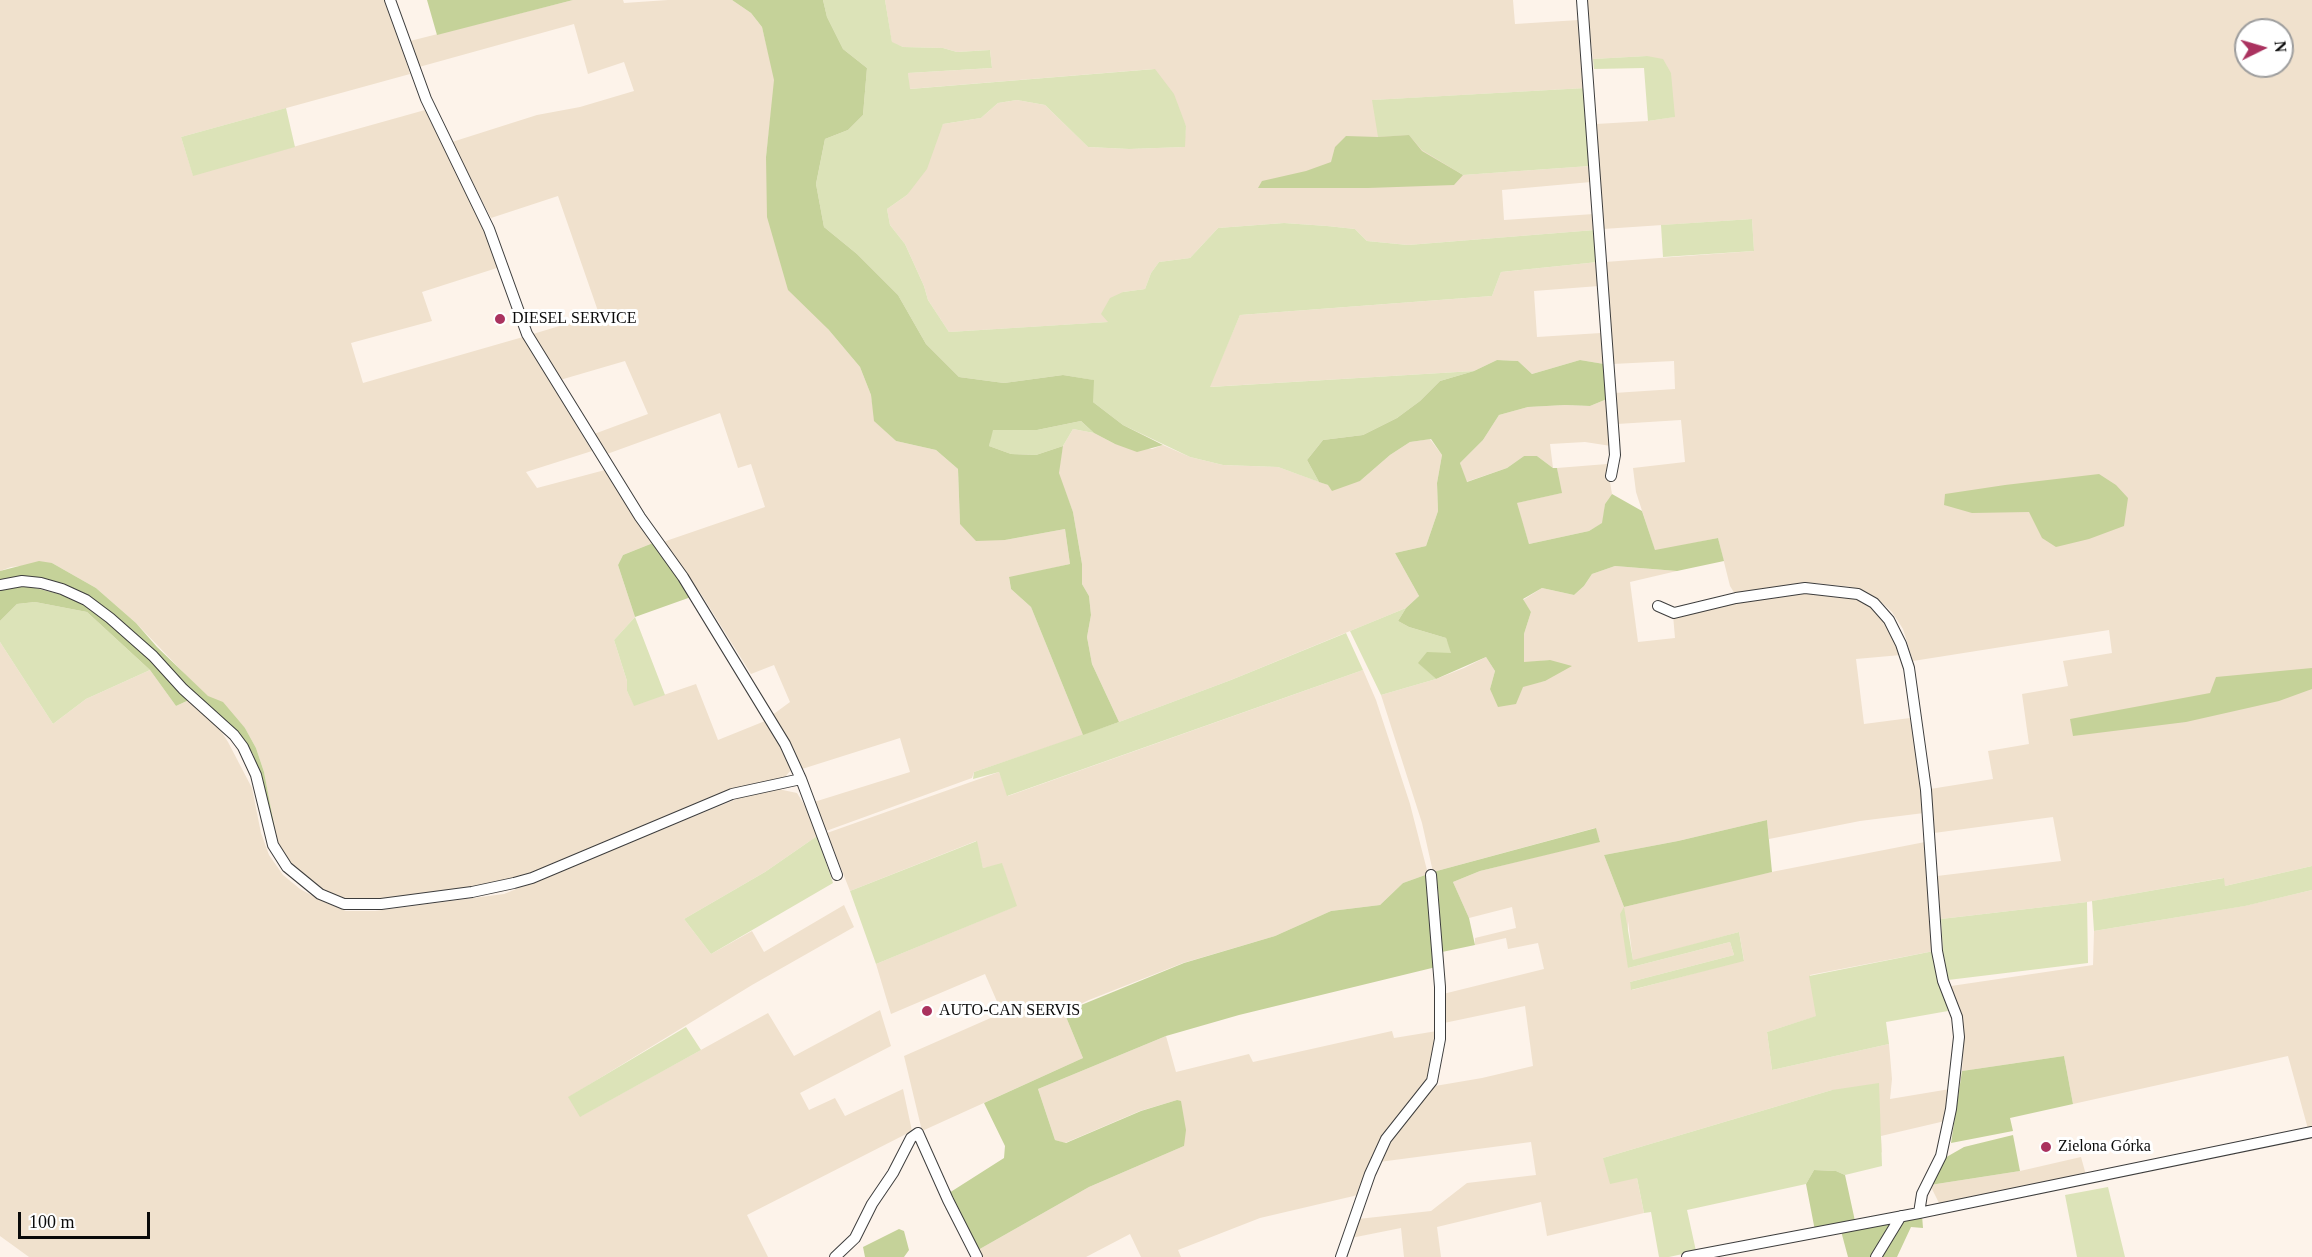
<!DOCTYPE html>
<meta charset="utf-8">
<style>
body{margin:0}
#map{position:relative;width:2312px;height:1257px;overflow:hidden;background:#fdf3ea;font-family:Georgia,serif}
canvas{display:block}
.north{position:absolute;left:2234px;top:18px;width:60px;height:60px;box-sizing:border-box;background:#fff;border:2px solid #9d9d9d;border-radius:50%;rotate:85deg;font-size:16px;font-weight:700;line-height:24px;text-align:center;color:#0a0a0a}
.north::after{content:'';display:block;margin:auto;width:21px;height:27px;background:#aa325f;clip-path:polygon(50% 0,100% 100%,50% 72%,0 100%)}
.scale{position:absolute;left:18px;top:1212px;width:132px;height:27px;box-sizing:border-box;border:3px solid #0a0a0a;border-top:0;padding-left:8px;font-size:18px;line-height:21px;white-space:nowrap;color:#0a0a0a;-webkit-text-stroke:4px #fff;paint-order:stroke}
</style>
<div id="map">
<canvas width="2312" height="1257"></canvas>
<div class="north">N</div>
<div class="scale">100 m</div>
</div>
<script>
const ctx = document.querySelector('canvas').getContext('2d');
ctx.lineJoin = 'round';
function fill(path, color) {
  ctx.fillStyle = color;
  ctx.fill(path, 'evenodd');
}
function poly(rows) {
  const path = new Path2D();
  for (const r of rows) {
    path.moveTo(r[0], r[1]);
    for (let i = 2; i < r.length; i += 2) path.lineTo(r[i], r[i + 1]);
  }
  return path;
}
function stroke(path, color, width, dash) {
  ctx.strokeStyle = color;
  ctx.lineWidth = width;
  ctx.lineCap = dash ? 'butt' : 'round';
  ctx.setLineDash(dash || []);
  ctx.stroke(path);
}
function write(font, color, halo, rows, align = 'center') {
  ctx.font = font + ' Georgia,serif';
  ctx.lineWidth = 6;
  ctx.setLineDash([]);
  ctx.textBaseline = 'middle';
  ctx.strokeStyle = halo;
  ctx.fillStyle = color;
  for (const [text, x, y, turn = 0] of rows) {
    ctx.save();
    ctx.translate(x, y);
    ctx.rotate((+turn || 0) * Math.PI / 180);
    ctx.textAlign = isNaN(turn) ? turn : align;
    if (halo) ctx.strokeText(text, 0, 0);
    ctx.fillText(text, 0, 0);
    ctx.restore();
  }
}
fill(poly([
 [0,0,387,0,410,74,181,137,193,175,425,110,481,222,500,267,422,292,432,321,351,343,363,383,523,337,592,451,526,472,537,488,605,470,653,543,623,555,618,565,635,617,614,640,627,681,627,691,634,705,696,684,718,740,765,721,782,750,791,770,785,777,731,790,539,872,501,883,365,901,340,899,322,892,296,870,278,845,264,772,256,748,245,728,205,695,136,623,96,588,52,563,11,567,0,571],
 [573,0,623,0,624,3,668,0,732,0,751,13,762,27,775,80,766,157,828,329,860,367,871,395,875,421,896,441,936,450,958,469,960,524,1005,540,1065,529,1070,564,1009,578,1011,589,1031,607,1083,735,974,772,972,778,826,831,814,802,910,772,900,738,802,769,771,716,790,702,774,665,751,674,701,594,663,542,765,507,751,464,738,468,720,413,607,454,594,434,648,414,625,361,560,380,533,334,599,314,558,196,491,218,452,142,537,115,580,107,634,91,624,62,588,74,574,24,419,67,410,41],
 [885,0,1513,0,1515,24,1579,20,1585,88,1373,100,1462,175,1590,166,1591,182,1502,190,1504,220,1594,214,1595,230,1408,245,1367,241,1355,229,1327,226,1284,223,1218,228,1190,258,1159,262,1151,273,1145,289,1123,292,1109,322,949,332,928,300,924,286,905,244,890,225,887,209,907,195,943,124,981,118,998,103,1017,100,1045,105,1088,147,1129,149,1184,147,1186,126,1154,69,909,89,908,73,992,68,990,50,957,52,943,48,903,47,892,43],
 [1586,0,2312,0,2312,866,2225,886,2223,878,2087,902,1941,919,1937,876,2061,861,2053,817,1934,833,1930,789,1993,779,1988,751,2029,744,2022,694,2068,686,2063,661,2112,653,2109,630,1913,661,1903,629,1892,612,1877,598,1852,587,1816,583,1759,589,1735,594,1730,586,1718,538,1655,551,1636,492,1633,468,1685,462,1681,420,1617,424,1614,393,1675,389,1674,361,1612,364,1605,262,1754,251,1752,219,1603,229,1596,124,1648,121,1674,117,1647,56,1593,59],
 [2246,30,2282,30,2282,66,2246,66],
 [1598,262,1599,286,1534,291,1537,337,1601,333,1604,364,1580,360,1532,374,1518,361,1497,360,1474,371,1209,387,1240,315,1492,296,1501,272],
 [1607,399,1611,446,1585,442,1550,444,1553,468,1537,456,1524,456,1507,468,1466,482,1460,463,1483,440,1499,415,1528,407,1565,405,1590,406],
 [1073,429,1094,433,1115,444,1152,449,1163,445,1190,457,1223,465,1278,467,1328,485,1360,481,1390,455,1410,442,1430,439,1442,455,1437,483,1438,511,1426,546,1395,553,1419,596,1406,608,1231,680,1119,722,1092,664,1087,637,1091,615,1089,596,1082,584,1082,564,1073,512,1058,473,1063,446],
 [1607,464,1612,494,1605,504,1603,523,1589,531,1529,544,1516,503,1561,493,1557,468],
 [1615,566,1677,571,1630,582,1638,642,1675,638,1673,615,1804,591,1858,598,1874,607,1889,628,1901,655,1856,659,1864,724,1910,718,1920,769,1924,813,1860,821,1769,839,1767,820,1678,841,1604,855,1624,907,1756,875,1925,842,1934,951,1810,975,1817,1016,1767,1032,1772,1070,1889,1044,1892,1079,1890,1099,1950,1089,1945,1121,1881,1136,1882,1153,1832,1090,1603,1158,1637,1178,1644,1213,1547,1236,1541,1202,1437,1227,1441,1257,1404,1257,1401,1228,1351,1238,1358,1219,1431,1211,1467,1183,1536,1175,1531,1142,1379,1162,1391,1138,1435,1086,1482,1078,1533,1066,1525,1006,1444,1023,1443,994,1544,969,1538,943,1508,949,1506,938,1475,945,1475,938,1516,928,1512,907,1469,918,1453,882,1480,871,1600,841,1595,828,1433,872,1422,823,1381,695,1436,679,1464,668,1486,657,1495,671,1490,689,1522,686,1545,681,1549,660,1524,663,1524,634,1531,612,1523,600,1542,588,1574,595,1584,586,1592,574],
 [1628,921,1633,961,1739,932,1744,960,1632,990,1630,982,1734,955,1730,942,1628,968],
 [0,642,53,724,86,699,150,670,176,706,189,700,221,731,228,742,252,788,261,833,269,855,283,875,300,889,324,902,346,911,375,911,504,894,749,794,778,789,797,793,810,814,817,836,765,872,684,919,711,954,752,931,764,952,844,905,854,927,752,985,569,1097,581,1116,768,1013,794,1056,880,1010,891,1046,800,1093,809,1110,835,1098,845,1116,903,1089,912,1131,747,1215,768,1257,29,1257,0,1236],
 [1363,670,1376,700,1410,804,1428,874,1403,883,1380,905,1331,911,1275,936,1183,963,1089,1000,1064,1012,1083,1058,922,1131,904,1056,1002,1013,985,974,891,1014,876,964,1016,906,1002,864,983,868,976,841,850,891,827,833,999,772,1008,796],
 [2312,890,2312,1128,2308,1129,2288,1056,2073,1104,2064,1056,1962,1071,1964,1038,1962,1015,1951,986,2093,965,2094,931,2244,906],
 [1392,1031,1394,1038,1437,1031,1429,1079,1413,1101,1358,1195,1260,1218,1178,1250,1181,1257,1141,1257,1130,1234,1086,1257,982,1257,978,1250,1089,1187,1184,1146,1177,1100,1140,1111,1065,1143,1055,1140,1038,1089,1166,1036,1176,1072,1249,1054,1253,1062],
 [2081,1157,2086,1175,1940,1205,1930,1185,2020,1171]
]), '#f0e1cd');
fill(poly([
 [823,0,885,0,892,42,903,47,943,48,957,52,990,50,992,68,908,73,910,89,1155,69,1174,94,1186,126,1185,147,1129,149,1088,147,1045,105,1017,100,998,103,981,118,943,124,927,169,907,195,887,209,890,225,905,244,924,286,928,300,949,332,1108,322,1101,314,1110,298,1123,292,1145,289,1151,273,1159,262,1190,258,1218,228,1284,223,1327,226,1355,229,1367,241,1408,245,1595,230,1598,262,1501,272,1492,296,1240,315,1210,387,1474,371,1440,381,1420,401,1397,418,1363,435,1323,440,1307,460,1319,482,1278,467,1223,465,1190,457,1123,425,1093,402,1093,380,1063,375,1004,383,959,377,926,344,898,295,857,254,824,227,816,184,825,139,848,130,863,115,867,68,843,49,827,17],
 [1647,56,1663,59,1671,73,1675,117,1648,121,1644,68,1594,69,1593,59],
 [1585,88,1590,166,1463,175,1422,150,1409,135,1378,137,1372,100],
 [286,108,295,147,193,176,181,137],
 [1752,219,1754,251,1663,257,1661,225],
 [1081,421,1094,433,1073,429,1063,446,1036,455,1011,454,989,446,992,430,1037,430],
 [35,602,87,612,150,670,86,699,53,724,0,642,0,621,17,604],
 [1406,608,1398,621,1409,627,1446,638,1452,653,1419,663,1436,679,1381,695,1350,631],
 [635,617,665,695,634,706,627,691,627,681,614,640],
 [1346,633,1363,670,1007,796,999,772,973,779,974,772,1119,722,1231,680],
 [817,836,833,883,711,954,684,919,765,872],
 [977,841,983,868,1002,863,1017,906,876,964,850,891],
 [2312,866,2312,890,2245,906,2094,931,2092,901,2224,878,2225,886],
 [2087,902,2088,963,1948,980,1943,952,1941,919],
 [1624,907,1633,960,1739,932,1744,961,1631,990,1630,982,1734,955,1730,942,1628,968,1620,914],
 [1934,951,1948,1011,1886,1022,1889,1044,1772,1070,1767,1032,1816,1016,1809,976],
 [686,1027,701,1050,580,1117,568,1097],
 [1879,1083,1882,1166,1845,1175,1836,1171,1814,1170,1806,1184,1687,1210,1696,1251,1669,1257,1659,1257,1651,1212,1644,1213,1637,1178,1610,1184,1603,1158,1832,1090],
 [2108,1187,2125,1257,2077,1257,2065,1195]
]), '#dce3b8');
fill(poly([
 [427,0,573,0,437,35],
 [732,0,823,0,827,17,843,49,867,68,863,115,848,130,825,139,816,184,824,227,857,254,898,295,926,344,959,377,1004,383,1063,375,1094,380,1093,402,1123,425,1163,445,1137,452,1115,444,1094,433,1081,421,1037,430,993,430,989,446,1011,454,1036,455,1063,446,1059,473,1073,512,1082,564,1082,584,1089,596,1091,615,1087,637,1092,664,1119,722,1083,735,1031,607,1011,589,1009,577,1070,564,1065,529,1005,540,976,541,960,524,958,469,936,450,896,441,874,421,871,395,860,367,828,329,788,290,767,217,766,157,774,80,762,27,751,13],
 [1409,135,1422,151,1463,175,1454,185,1368,188,1258,188,1262,181,1306,171,1331,162,1335,147,1346,136,1378,137],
 [1497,360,1518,361,1532,374,1580,360,1604,364,1607,399,1590,406,1565,405,1528,407,1499,415,1483,440,1460,463,1467,482,1507,468,1524,456,1537,456,1553,468,1557,468,1562,493,1517,503,1529,544,1589,531,1602,523,1605,504,1612,494,1642,511,1655,550,1718,538,1724,561,1677,571,1615,566,1592,574,1584,586,1574,595,1542,588,1523,599,1531,612,1524,634,1524,662,1550,660,1572,666,1545,681,1523,687,1516,704,1498,707,1490,689,1495,671,1486,657,1436,679,1418,663,1427,652,1451,653,1446,638,1409,627,1398,621,1406,608,1419,596,1395,553,1426,546,1438,511,1437,483,1442,455,1431,439,1410,442,1390,455,1360,481,1332,491,1328,485,1319,482,1307,460,1323,440,1363,435,1397,418,1420,401,1440,381,1474,371],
 [2099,474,2116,485,2128,498,2124,526,2089,539,2056,547,2042,538,2029,512,1972,513,1944,505,1945,494,2005,485],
 [653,543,691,597,635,617,618,565,623,555],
 [39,561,52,563,96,588,136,623,157,647,208,696,223,702,245,728,256,748,264,772,278,845,253,754,236,733,183,684,157,654,59,584,0,582,0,571],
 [27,586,71,597,93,609,150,658,189,700,176,706,150,670,87,612,35,602,17,604,0,621,0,589],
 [2312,668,2312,689,2279,701,2186,722,2073,736,2070,719,2210,693,2216,677],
 [1767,820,1772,872,1624,907,1604,855,1678,841],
 [1596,828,1600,842,1480,871,1453,882,1469,918,1475,945,1442,952,1438,889,1433,872],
 [1428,874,1436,967,1239,1015,1166,1036,1038,1089,1055,1140,1066,1143,1141,1111,1177,1100,1181,1101,1186,1130,1184,1146,1089,1187,978,1250,949,1193,1004,1158,1005,1146,984,1103,1083,1058,1064,1012,1184,963,1275,936,1331,911,1380,905,1403,883],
 [2064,1056,2073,1104,2010,1118,2013,1131,1951,1143,1962,1071],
 [2013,1135,2020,1171,1930,1185,1943,1159,1964,1147],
 [1814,1170,1836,1171,1845,1175,1855,1221,1894,1221,1873,1257,1848,1257,1841,1231,1816,1236,1806,1184],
 [1922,1215,1923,1228,1911,1227,1897,1257,1880,1257,1903,1218],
 [899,1229,904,1231,909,1250,904,1257,865,1257,863,1247]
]), '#c5d299');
const minor = poly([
 [390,0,426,99,489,229,527,334,640,517,683,577,785,744,801,779,837,875],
 [1582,0,1614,440,1615,455,1611,476],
 [0,585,22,581,41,583,62,589,86,600,110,618,153,656,183,689,234,735,243,747,256,775,273,845,287,867,320,894,344,904,381,904,472,892,514,883,532,878,732,794,801,779],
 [1658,606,1674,613,1736,598,1805,588,1858,594,1874,603,1889,620,1901,644,1909,668,1926,790,1937,951,1943,981,1957,1017,1959,1037,1951,1109,1941,1156,1922,1194,1919,1213],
 [835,1257,855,1238,872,1204,893,1173,911,1138,918,1133,948,1200,977,1257],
 [1341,1257,1370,1174,1386,1139,1432,1081,1440,1039,1440,987,1431,875],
 [1687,1257,1919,1213,2312,1132],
 [1876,1257,1901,1216]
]);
stroke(minor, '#3d3d3d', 12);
stroke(minor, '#fff', 10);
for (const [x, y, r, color] of [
 [500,319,6,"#aa325f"],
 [927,1011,6,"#aa325f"],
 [2046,1147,6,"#aa325f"]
]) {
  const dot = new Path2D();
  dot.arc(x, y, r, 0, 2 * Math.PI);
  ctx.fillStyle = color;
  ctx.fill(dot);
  stroke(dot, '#fff', 2);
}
write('16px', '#0a0a0a', '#fff', [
 ["DIESEL SERVICE",512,319],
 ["AUTO-CAN SERVIS",939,1011],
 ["Zielona Górka",2058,1147]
], 'left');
</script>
